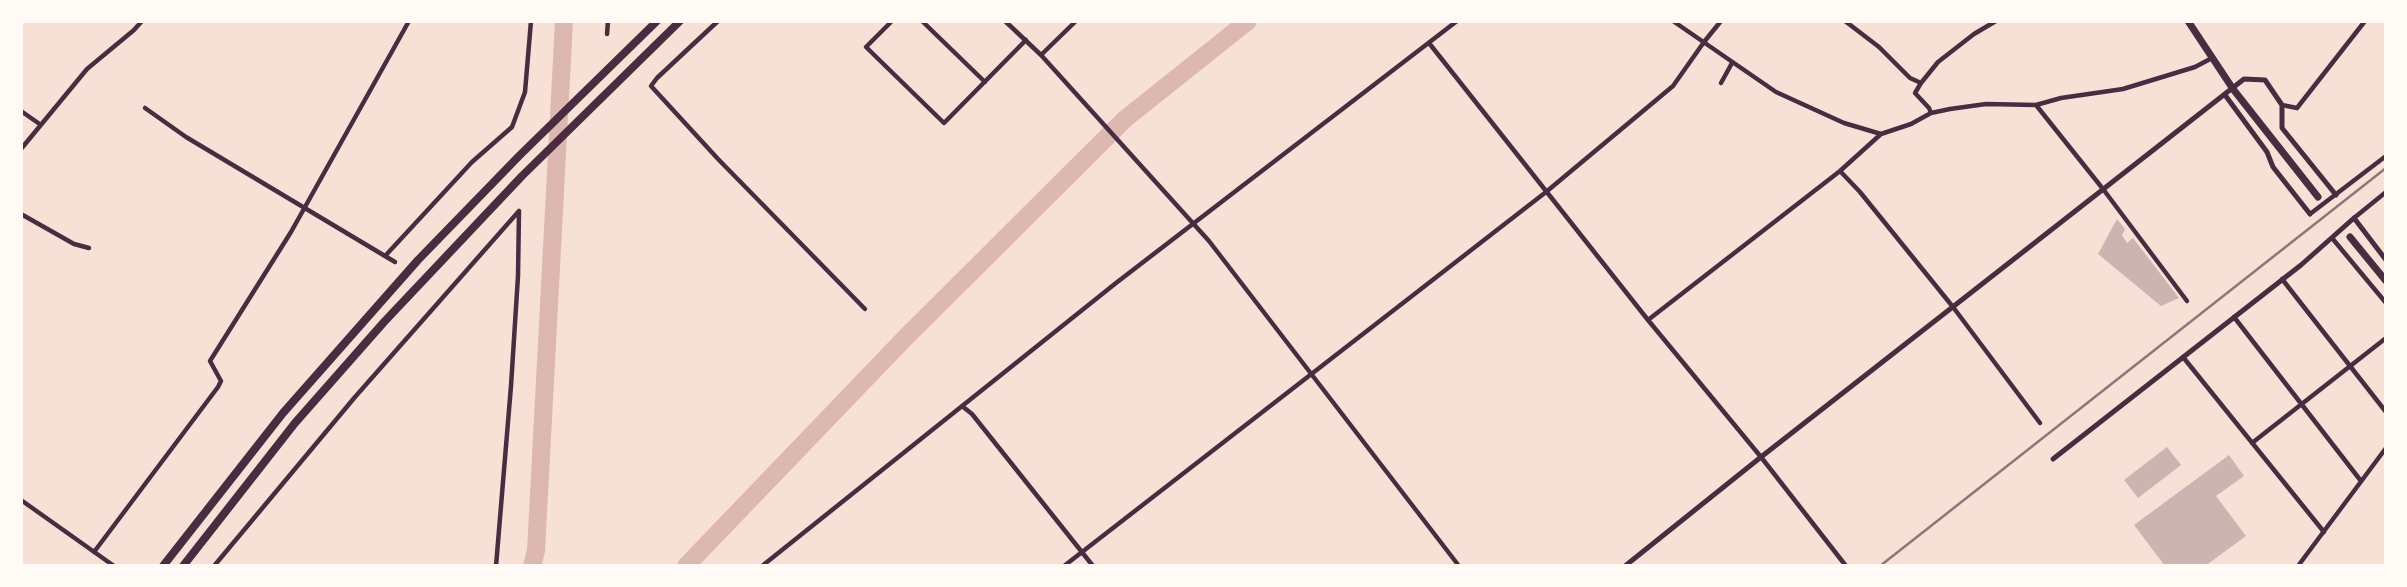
<!DOCTYPE html>
<style>
body{margin:0}
#map{position:relative;width:2407px;height:587px;overflow:hidden;background:#f7e1d7;font-family:"DejaVu Sans",sans-serif}
canvas{display:block}
.frame{position:absolute;inset:0;border:23px solid #fffaf5;pointer-events:none}
</style>
<div id="map">
<canvas width="2407" height="587"></canvas>
<div class="frame"></div>
</div>
<script>
const ctx = document.querySelector('canvas').getContext('2d');
ctx.lineJoin = 'round';
function poly(rows) {
  const path = new Path2D();
  for (const r of rows) {
    path.moveTo(r[0], r[1]);
    for (let i = 2; i < r.length; i += 2) path.lineTo(r[i], r[i + 1]);
  }
  return path;
}
function stroke(path, color, width, dash) {
  ctx.strokeStyle = color;
  ctx.lineWidth = width;
  ctx.lineCap = dash ? 'butt' : 'round';
  ctx.setLineDash(dash || []);
  ctx.stroke(path);
}
function fill(path, color) {
  ctx.fillStyle = color;
  ctx.fill(path, 'evenodd');
}
stroke(poly([
 [532,566,536,551,564,21],
 [686,566,905,338,1125,119,1248,21]
]), '#dcb8b0', 18);
fill(poly([
 [2117,219,2125,229,2122,235,2127,243,2133,238,2179,298,2161,306,2098,254],
 [2167,447,2181,465,2138,498,2124,480],
 [2229,455,2244,476,2216,496,2246,536,2205,566,2165,566,2134,525]
]), '#ccb4b1');
stroke(poly([
 [718,21,657,78,651,86,718,159,865,309],
 [892,21,866,47,944,123,1026,40],
 [922,21,985,82],
 [1005,21,1041,55,1209,241,1459,566],
 [1673,21,1776,92,1844,123,1881,134],
 [1845,21,1879,47,1910,78,1921,83],
 [607,34,608,21],
 [1429,43,1648,320,1761,457,1846,566],
 [1041,55,1076,21],
 [1721,83,1732,63],
 [2036,105,2103,189,2187,301],
 [2282,105,2297,108,2365,21],
 [145,108,186,137,395,262],
 [21,111,41,125],
 [1931,113,1929,108,1915,93,1921,83,1938,62,1974,34,1996,21],
 [21,149,87,69,134,30,142,21],
 [1840,171,1860,192,1953,307,2040,423],
 [21,214,74,244,89,248],
 [2310,214,2386,156],
 [2354,218,2386,192],
 [2332,238,2386,303],
 [386,255,472,162,512,127,525,92,531,21],
 [2282,279,2386,412],
 [2234,317,2361,481],
 [1648,320,1840,171,1881,134,1911,124,1931,113,1950,109,1986,104,2036,105,2061,98,2123,89,2195,67,2212,58],
 [2183,357,2324,532],
 [962,406,972,414,1093,566],
 [2252,443,2386,338],
 [21,500,114,566],
 [94,552,218,387,221,381,210,361,291,232,409,21],
 [214,566,355,397,519,211],
 [496,566,511,386,518,276,519,211],
 [762,566,1116,283,1457,21],
 [1064,566,1546,192,1673,86,1704,42,1721,21],
 [2298,566,2386,448]
]), '#4a2c40', 4.5);
stroke(poly([
 [2225,95,2267,152,2273,167,2310,214],
 [2053,459,2301,265,2354,218,2386,260],
 [1625,566,1761,457,2244,79,2265,80,2282,105,2282,128,2336,195]
]), '#4a2c40', 5);
stroke(poly([
 [2188,21,2233,89,2318,197],
 [2350,237,2386,281]
]), '#4a2c40', 7);
stroke(poly([
 [163,566,283,413,418,260,520,155,657,21],
 [183,566,295,423,384,322,522,176,680,21]
]), '#4a2c40', 8);
stroke(poly([
 [1880,566,2386,168]
]), '#8f747c', 2.5);
</script>
